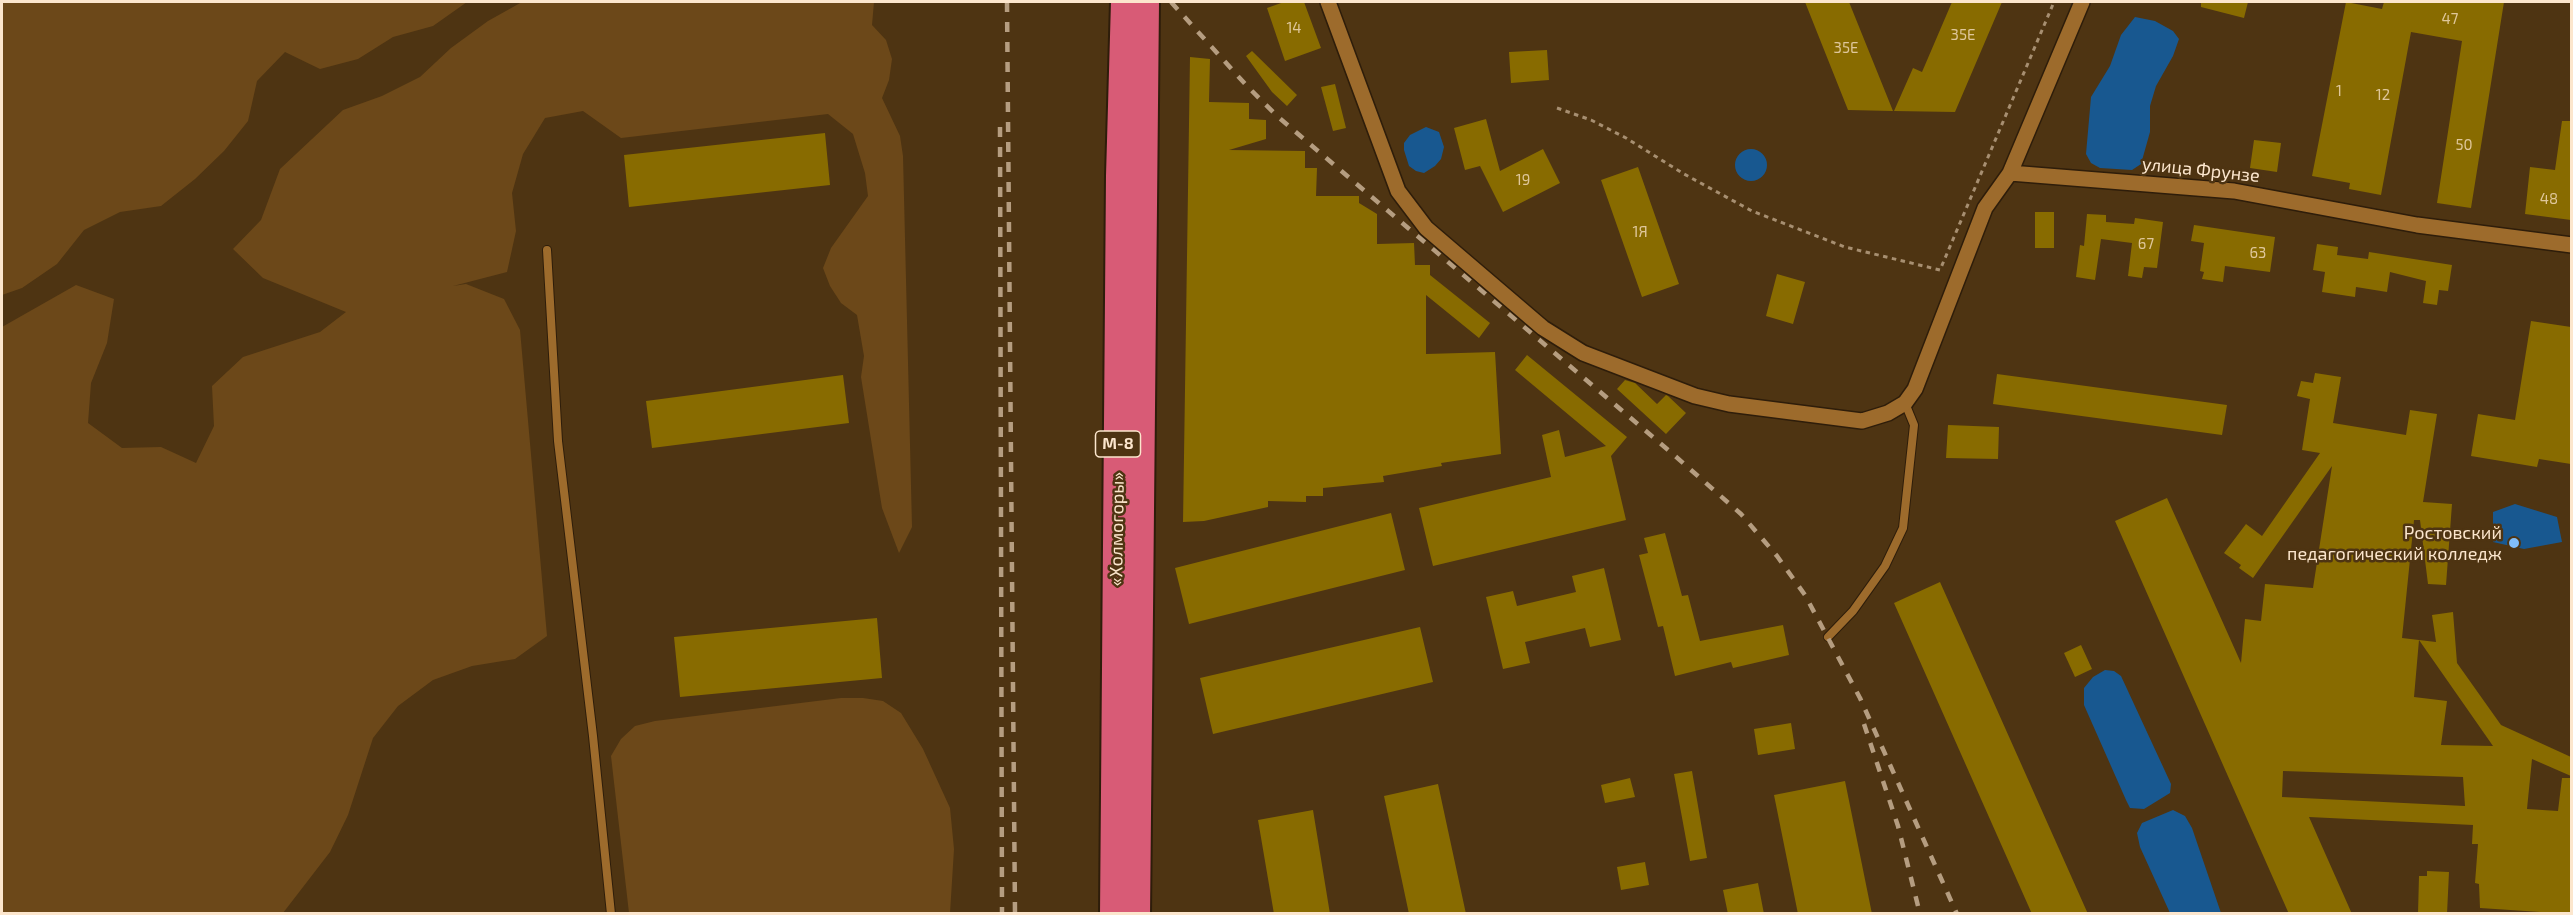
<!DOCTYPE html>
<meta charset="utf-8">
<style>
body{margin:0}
#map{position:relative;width:2573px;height:915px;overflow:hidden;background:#4e3412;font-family:"Exo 2",sans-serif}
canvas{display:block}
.frame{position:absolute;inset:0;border:3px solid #fce6cd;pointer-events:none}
</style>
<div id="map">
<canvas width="2573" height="915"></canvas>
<div class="frame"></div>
</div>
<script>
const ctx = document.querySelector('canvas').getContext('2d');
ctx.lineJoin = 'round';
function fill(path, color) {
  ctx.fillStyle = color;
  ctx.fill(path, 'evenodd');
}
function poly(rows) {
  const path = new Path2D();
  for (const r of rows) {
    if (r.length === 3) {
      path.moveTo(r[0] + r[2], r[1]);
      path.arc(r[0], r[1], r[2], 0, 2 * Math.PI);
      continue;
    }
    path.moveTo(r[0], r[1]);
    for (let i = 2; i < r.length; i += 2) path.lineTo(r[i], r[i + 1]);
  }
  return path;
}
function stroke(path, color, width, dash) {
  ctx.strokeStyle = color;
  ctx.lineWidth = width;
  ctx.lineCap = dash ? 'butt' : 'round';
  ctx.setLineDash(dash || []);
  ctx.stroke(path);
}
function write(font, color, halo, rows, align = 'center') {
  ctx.font = font + ' "Exo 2",sans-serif';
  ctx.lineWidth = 5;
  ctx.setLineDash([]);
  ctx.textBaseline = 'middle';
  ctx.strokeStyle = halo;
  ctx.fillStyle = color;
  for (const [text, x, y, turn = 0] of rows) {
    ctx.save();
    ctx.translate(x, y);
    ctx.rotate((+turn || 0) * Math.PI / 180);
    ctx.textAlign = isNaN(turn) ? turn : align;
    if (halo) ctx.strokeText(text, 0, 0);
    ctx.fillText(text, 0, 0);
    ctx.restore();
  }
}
fill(poly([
 [2,2,467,2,433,26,393,37,358,59,320,69,285,52,257,81,248,121,224,151,195,179,161,206,120,212,84,230,57,264,22,288,2,295],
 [522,2,874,2,872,25,886,40,892,59,889,80,882,98,900,136,903,156,912,527,899,553,882,508,861,377,864,356,857,315,841,303,830,286,823,268,831,248,868,196,865,173,853,134,828,114,621,138,583,111,545,118,523,154,512,193,516,231,507,272,453,286,466,284,504,299,520,330,547,636,515,659,472,666,433,680,398,706,373,738,348,815,330,852,283,913,2,913,2,327,76,285,114,299,107,343,91,383,88,423,122,448,161,447,196,463,214,426,212,386,243,357,320,332,346,312,263,278,233,249,261,220,280,169,343,110,382,96,420,77,451,48,488,21],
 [841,698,863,698,883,701,901,713,923,749,950,808,954,849,950,913,629,913,611,756,621,739,635,726,655,721]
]), '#6c4819');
fill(poly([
 [2135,17,2155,21,2173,31,2179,39,2173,56,2156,86,2150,106,2150,132,2141,164,2132,170,2100,168,2091,163,2086,154,2091,97,2110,66,2121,35],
 [1426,127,1439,132,1444,147,1441,159,1435,166,1424,173,1416,171,1409,166,1404,150,1404,143,1410,135],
 [1751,165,16],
 [2515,504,2557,517,2562,542,2524,549,2493,542,2493,512],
 [2105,670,2114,671,2121,676,2171,784,2170,793,2144,809,2130,808,2126,800,2084,705,2084,688,2093,677],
 [2173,810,2185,816,2192,828,2221,913,2170,913,2140,847,2137,833,2142,823]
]), '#185890');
fill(poly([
 [1284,2,1304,2,1321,48,1285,61,1267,8],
 [1805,2,1849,2,1893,111,1848,110],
 [1952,2,2002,2,1955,112,1894,111,1913,68,1922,72],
 [2201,2,2248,2,2244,18,2201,7],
 [2346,2,2382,9,2384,2,2504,2,2471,208,2437,203,2462,41,2411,32,2381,195,2349,189,2350,183,2312,176],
 [1547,50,1549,80,1511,83,1509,52],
 [1252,51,1297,95,1287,106,1272,92,1246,56],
 [1190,57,1210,59,1209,102,1249,103,1249,119,1266,120,1266,139,1229,150,1305,151,1305,168,1317,168,1316,196,1359,196,1359,203,1377,214,1377,244,1414,243,1415,265,1430,265,1430,275,1490,323,1479,338,1426,295,1426,354,1495,352,1501,454,1441,463,1442,466,1383,476,1384,482,1323,488,1323,496,1306,496,1306,502,1268,501,1268,507,1204,521,1183,522],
 [1335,84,1346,128,1333,131,1321,87],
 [1486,119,1500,171,1543,149,1560,183,1503,212,1480,166,1465,170,1454,128],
 [2562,121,2571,121,2571,220,2525,214,2530,167,2555,170],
 [825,133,830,185,629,207,624,155],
 [2254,140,2281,143,2277,172,2250,168],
 [1638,167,1679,284,1642,297,1601,180],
 [2035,212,2054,212,2054,248,2035,248],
 [2087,214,2106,215,2106,222,2134,224,2135,218,2163,222,2157,268,2144,267,2142,278,2128,276,2132,243,2101,239,2095,280,2076,277,2080,245,2084,246],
 [2194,225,2275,237,2270,272,2225,266,2223,282,2202,279,2204,272,2200,271,2204,243,2191,241],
 [2317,244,2338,247,2337,255,2368,259,2369,252,2452,265,2448,291,2439,290,2437,305,2423,303,2426,281,2390,272,2387,292,2356,287,2355,297,2322,292,2325,272,2313,270],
 [1777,274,1805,282,1793,324,1766,316],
 [2531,321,2571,327,2571,464,2539,459,2537,467,2471,456,2478,414,2515,420],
 [1527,355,1627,437,1611,456,1626,520,1433,566,1419,508,1551,477,1542,435,1559,430,1565,457,1606,446,1515,370],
 [2315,373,2341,377,2333,423,2406,435,2410,410,2437,414,2423,502,2452,504,2446,585,2428,584,2420,520,2414,520,2402,638,2419,640,2414,697,2447,701,2441,745,2493,746,2419,640,2436,642,2432,615,2453,612,2457,663,2501,725,2571,757,2571,776,2532,759,2527,809,2558,811,2562,778,2571,778,2571,914,2480,908,2479,884,2475,883,2478,844,2472,844,2473,825,2309,817,2352,914,2289,914,2115,521,2167,498,2241,663,2245,619,2261,621,2265,584,2313,588,2332,466,2253,578,2239,568,2241,565,2224,553,2246,524,2262,536,2320,453,2302,450,2310,399,2297,396,2301,381,2313,383],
 [2283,771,2463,777,2465,806,2282,797],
 [1997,374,2227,405,2222,435,1993,404],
 [843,375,849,423,652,448,646,401],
 [1625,380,1635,383,1657,404,1666,395,1668,396,1686,413,1666,434,1617,389],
 [1948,425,1999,427,1998,459,1946,458],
 [1391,513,1405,570,1189,624,1175,568],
 [1665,533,1682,596,1688,595,1700,641,1783,625,1789,655,1733,668,1731,662,1675,676,1663,626,1658,627,1639,555,1648,553,1644,538],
 [1604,568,1621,640,1590,647,1585,628,1525,642,1530,663,1503,669,1486,597,1513,591,1517,606,1576,592,1572,576],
 [1940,582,2088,914,2032,914,1894,603],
 [877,618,882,678,680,697,674,637],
 [1420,627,1433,682,1213,734,1200,678],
 [2081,645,2092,669,2075,677,2064,653],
 [1791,723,1795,749,1758,755,1754,729],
 [1692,771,1707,858,1690,861,1674,774],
 [1630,778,1635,797,1605,803,1601,785],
 [1845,781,1872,914,1798,914,1774,795],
 [1438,784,1466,914,1409,914,1384,796],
 [1313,810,1330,914,1274,914,1258,820],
 [1645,862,1649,885,1621,890,1617,867],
 [2427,871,2449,872,2447,914,2418,914,2419,876,2427,876],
 [1758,883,1764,914,1728,914,1723,890]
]), '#886b00');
const lane = poly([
 [547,250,558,441,593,736,611,914],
 [1828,637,1853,611,1885,566,1903,528,1914,425,1905,403]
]);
const street = poly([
 [1328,2,1398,191,1426,228,1543,328,1583,353,1695,396,1729,404,1862,421,1888,413,1905,403,1915,389,1985,208,2010,173,2082,2],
 [2010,173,2234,191,2417,225,2572,245]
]);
const highway = poly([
 [1114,914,1120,176,1125,2],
 [1136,914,1145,2]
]);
stroke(lane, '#2e1d0a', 10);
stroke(street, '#2e1d0a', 18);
stroke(highway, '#2e1d0a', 32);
stroke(poly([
 [1557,108,1591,120,1626,138,1684,174,1752,211,1845,247,1940,270,2054,2]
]), '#a78f71', 3, [4.5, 4.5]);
stroke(lane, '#9d6b2c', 8);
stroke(street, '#9d6b2c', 15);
stroke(highway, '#d85b76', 28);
stroke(poly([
 [1007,2,1015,914],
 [1171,2,1246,85,1277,116,1674,455,1741,514,1777,556,1805,595,1860,698,1957,914],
 [1000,127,1002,914],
 [1864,724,1898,826,1920,914]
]), '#b59d80', 4.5, [10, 10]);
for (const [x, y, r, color] of [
 [2514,543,6,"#80bdfa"]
]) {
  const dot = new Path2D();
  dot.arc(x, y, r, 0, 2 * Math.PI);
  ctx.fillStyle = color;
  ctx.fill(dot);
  stroke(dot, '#4e3412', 2);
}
write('15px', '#dfc79a', null, [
 ["47",2450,19],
 ["14",1294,28],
 ["35Е",1963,35],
 ["35Е",1846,48],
 ["1",2339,91],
 ["12",2383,95],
 ["50",2464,145],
 ["19",1523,180],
 ["48",2549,199],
 ["1Я",1640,232],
 ["67",2146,244],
 ["63",2258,253]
]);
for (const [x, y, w] of [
 [1118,444,45]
]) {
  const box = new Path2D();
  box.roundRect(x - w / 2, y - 13, w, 26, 4.5);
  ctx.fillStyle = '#4e3412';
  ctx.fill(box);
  stroke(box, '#fce6cd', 1.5);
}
write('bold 16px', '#fce6cd', null, [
 ["М-8",1118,444]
]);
write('18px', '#fce6cd', '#4e3412', [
 ["улица Фрунзе",2201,170,6],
 ["«Холмогоры»",1117,529,-89]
]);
write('18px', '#fce6cd', '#4e3412', [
 ["Ростовский",2502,533],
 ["педагогический колледж",2502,554]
], 'right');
</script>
